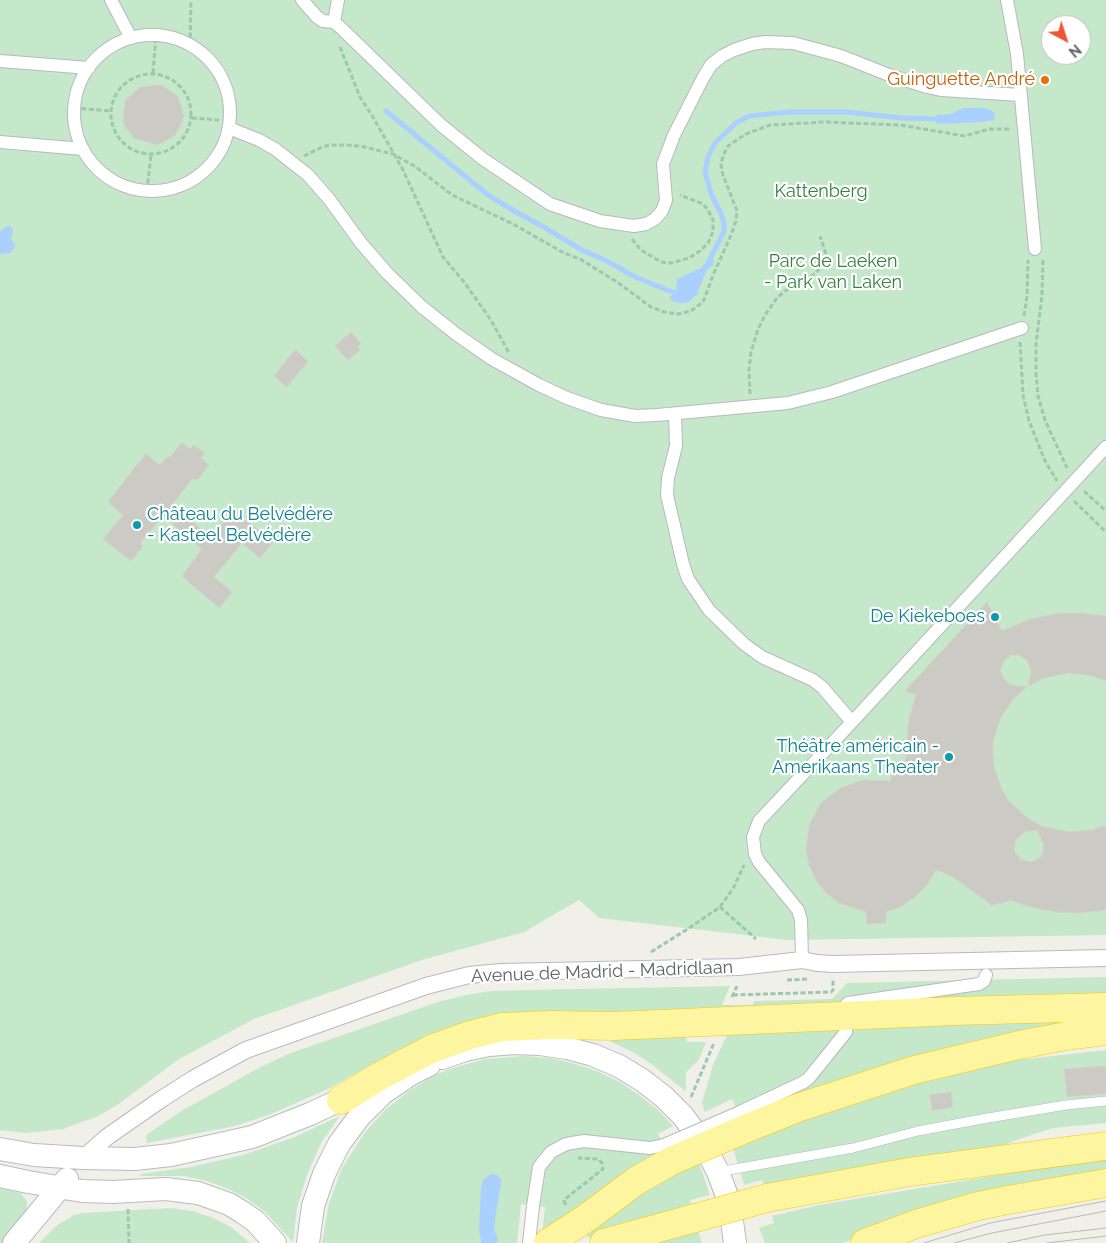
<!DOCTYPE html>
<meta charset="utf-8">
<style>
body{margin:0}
#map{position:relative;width:1106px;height:1243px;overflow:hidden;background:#f1f0e8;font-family:Raleway,sans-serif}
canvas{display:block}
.north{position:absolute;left:1041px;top:15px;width:50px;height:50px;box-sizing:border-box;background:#fff;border:1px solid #bfc0c3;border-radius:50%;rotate:140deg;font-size:14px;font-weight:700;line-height:20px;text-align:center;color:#5f6268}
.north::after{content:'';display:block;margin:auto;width:18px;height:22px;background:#ec5732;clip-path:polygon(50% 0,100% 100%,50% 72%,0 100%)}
</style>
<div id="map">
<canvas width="1106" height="1243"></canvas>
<div class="north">N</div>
</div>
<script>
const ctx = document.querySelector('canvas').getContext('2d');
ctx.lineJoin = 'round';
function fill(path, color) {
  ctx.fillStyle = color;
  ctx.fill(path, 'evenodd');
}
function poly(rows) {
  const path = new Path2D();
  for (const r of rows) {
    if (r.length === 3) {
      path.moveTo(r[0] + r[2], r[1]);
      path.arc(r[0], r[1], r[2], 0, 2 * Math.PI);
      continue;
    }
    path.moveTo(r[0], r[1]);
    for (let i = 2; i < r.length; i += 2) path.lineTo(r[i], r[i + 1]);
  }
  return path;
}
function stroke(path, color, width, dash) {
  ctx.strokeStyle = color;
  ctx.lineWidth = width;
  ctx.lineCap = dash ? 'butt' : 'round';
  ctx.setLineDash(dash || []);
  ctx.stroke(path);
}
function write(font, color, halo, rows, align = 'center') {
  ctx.font = font + ' Raleway,sans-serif';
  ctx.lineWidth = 4.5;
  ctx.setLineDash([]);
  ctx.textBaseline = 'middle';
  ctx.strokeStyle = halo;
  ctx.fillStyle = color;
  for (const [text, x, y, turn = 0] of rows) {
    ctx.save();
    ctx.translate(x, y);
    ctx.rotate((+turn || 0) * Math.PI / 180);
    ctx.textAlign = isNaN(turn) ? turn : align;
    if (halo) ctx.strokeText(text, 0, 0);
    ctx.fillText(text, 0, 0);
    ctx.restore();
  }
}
fill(poly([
 [0,0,1106,0,1106,935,787,940,599,918,579,900,524,932,422,960,254,1019,179,1059,116,1106,96,1117,63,1129,26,1133,0,1130],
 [1051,25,1081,25,1081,55,1051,55],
 [1106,977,1106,1001,439,1031,394,1052,330,1088,269,1115,235,1126,147,1143,146,1135,183,1110,255,1070,288,1054,438,1002,466,995,491,991,526,990,730,986,722,1005,753,1005,754,1001,832,999,847,983],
 [1064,1020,1065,1031,741,1119,732,1099,705,1112,702,1103,713,1065,728,1033],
 [685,1034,687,1042,706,1042,699,1060,686,1072,686,1090,685,1091,650,1063,631,1051,611,1042,614,1036],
 [1106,1050,1106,1123,1053,1128,1016,1140,997,1149,765,1189,762,1180,744,1185,733,1147,750,1139,912,1082,1008,1061],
 [525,1056,550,1058,576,1064,599,1072,620,1082,639,1095,657,1109,673,1126,658,1134,667,1152,542,1236,545,1207,521,1204,517,1243,322,1243,329,1203,342,1168,365,1132,386,1109,409,1091,435,1075,450,1069,485,1059],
 [340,1116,321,1143,307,1175,297,1208,293,1242,264,1211,246,1198,228,1189,207,1181,184,1176,141,1176,140,1174,191,1167,243,1155,292,1138],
 [1106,1159,1106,1170,926,1210,843,1243,765,1243,759,1228,774,1223,772,1216,819,1205,1052,1166],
 [699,1163,710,1195,690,1200,692,1207,594,1237,590,1238,586,1235,634,1189],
 [0,1188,20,1193,27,1201,27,1205,25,1217,3,1243,0,1243],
 [170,1208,192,1211,211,1217,231,1227,250,1243,39,1243,56,1226,74,1215,83,1213],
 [697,1227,702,1243,641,1243]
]), '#c4e8c9');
fill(poly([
 [964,108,983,108,990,110,995,113,994,120,982,122,938,124,935,121,937,115,951,114],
 [9,226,13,229,11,240,15,244,15,247,10,253,1,254,0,253,0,232,5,227],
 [709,258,714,260,713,265,706,271,697,294,689,302,679,303,672,301,670,297,676,292,677,279,701,268],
 [491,1174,497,1175,501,1179,501,1186,497,1206,494,1229,498,1240,496,1243,481,1243,479,1228,481,1188,483,1180]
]), '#aad0ff');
stroke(poly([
 [386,111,488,195,514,211,542,226,582,250,609,262,633,276,667,290,676,293,683,292],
 [708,263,724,231,724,223,721,213,712,196,705,172,708,157,715,143,736,123,749,116,789,112,847,112,902,118,942,119]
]), '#aad0ff', 5);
const building = poly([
 [161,85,178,96,184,117,175,136,157,145,134,138,123,123,125,101,140,87,161,85],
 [351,332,361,344,358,347,360,350,348,360,335,346,351,332],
 [295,350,308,361,287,387,274,376,295,350],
 [182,443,190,449,194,445,205,453,201,458,209,465,197,480,193,478,172,505,211,537,233,512,245,521,246,520,273,542,260,558,242,543,214,577,232,592,219,608,182,576,202,549,163,516,140,543,143,546,131,561,103,539,123,515,108,502,135,467,146,454,160,465,168,456,170,457,182,443],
 [987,602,1002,631,1030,619,1059,613,1079,613,1106,616,1106,681,1093,676,1069,673,1045,678,1028,686,1031,672,1028,661,1019,655,1011,655,1005,659,1000,670,1005,680,1011,685,1027,687,1014,698,1000,719,993,742,993,754,994,767,1002,790,1008,800,1026,817,1041,826,1069,832,1092,830,1106,825,1106,910,1079,913,1057,912,1034,908,1010,900,1003,903,992,905,953,877,936,870,927,885,915,897,902,906,886,912,886,923,867,924,866,912,839,903,826,893,816,880,809,865,806,849,809,825,821,803,840,788,863,780,890,781,897,761,905,761,909,718,916,695,905,691,987,602],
 [1037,830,1044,845,1042,856,1032,862,1021,860,1014,851,1016,840,1024,832,1037,830],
 [1106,1066,1106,1094,1067,1097,1064,1069,1106,1066],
 [951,1092,953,1107,932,1111,930,1095,951,1092]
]);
fill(building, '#cccac5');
stroke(building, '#d6d3c6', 1);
const service = poly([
 [718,1172,853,1148,918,1131,982,1119,1066,1105,1106,1101]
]);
const pedestrian = poly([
 [111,0,131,38],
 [302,0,317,17,323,21,334,22,340,27,441,125,483,159,550,204,600,221,634,226,646,224,655,219,662,211,666,200,663,164,674,135,703,78,711,65,722,56,734,50,752,44,765,42,793,43,841,56,889,75,927,87,941,90,1021,95],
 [1007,0,1017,54,1035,249],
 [334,22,338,0],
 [152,113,78],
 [0,61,89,68],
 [229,128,259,140,275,149,308,175,329,199,361,243,387,273,422,307,456,334,492,359,539,385,567,398,601,410,635,416,657,415,788,403,832,392,1022,328],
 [0,142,83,149],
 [675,415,676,446,668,478,667,495,683,564,688,579,709,610,744,644,762,657,813,680,822,687,852,722],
 [802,960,801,920,798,910,759,862,755,854,753,837,759,821,852,722,1106,447],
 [738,1113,804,1082,809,1078,846,1032,845,1006,848,1003,979,984,984,981,986,975],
 [529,1243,533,1206,539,1167,551,1152,566,1144,584,1141,650,1148,664,1145]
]);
const minor = poly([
 [83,1158,107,1137,163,1098,193,1079,246,1050,426,986,469,975,501,972,739,967,802,960,817,963,833,964,1106,958]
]);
const secondary = poly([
 [442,1058,465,1050,489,1045,515,1043,540,1044,567,1048,593,1055,619,1066,642,1080,664,1097,683,1116,703,1143,718,1172,727,1196,732,1221,735,1243],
 [0,1149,34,1155,83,1158,135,1159,171,1155,252,1137,310,1114,357,1092],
 [0,1176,28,1182,82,1191,113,1192,166,1189,198,1193,229,1204,242,1212,255,1221,275,1243],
 [14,1243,67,1179],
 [308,1243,313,1206,324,1174,339,1144,359,1117,383,1093,411,1074,429,1065]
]);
const trunk = poly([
 [341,1100,380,1076,431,1049,470,1035,502,1027,550,1025,614,1026,954,1011,1106,1007],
 [745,1129,800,1107,914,1070,1019,1045,1066,1036,1106,1031],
 [767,1198,909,1172,1106,1146],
 [548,1243,585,1219,636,1181,671,1161],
 [604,1243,695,1218],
 [865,1243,916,1224,978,1206,1008,1200,1106,1183]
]);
stroke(service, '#b8b9be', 10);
stroke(pedestrian, '#b8b9be', 14);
stroke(minor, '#b8b9be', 18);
stroke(secondary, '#b9bbc1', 24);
stroke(trunk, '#f9c800', 29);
stroke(poly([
 [190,45,191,0],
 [340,47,360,97,373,117,403,170,443,257,464,282,491,320,509,353],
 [153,73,156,35],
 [151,114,40],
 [74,108,111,111],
 [192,118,219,120],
 [304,156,320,148,329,145,344,145,360,146,393,154,416,167,452,195,513,224,564,253,580,259,617,282,651,307,664,312,678,314,691,311,703,302,714,273,731,235,736,221,737,211,723,175,721,165,723,156,728,146,746,134,770,125,825,122,900,125,965,136,989,129,1010,129],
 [147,191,151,155],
 [632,239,641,250,661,262,671,263,689,258,700,251,708,243,713,232,713,220,708,210,703,204,680,195],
 [1043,260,1042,295,1036,344,1036,373,1038,396,1045,420,1067,468],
 [1024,316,1027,296,1028,260],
 [1020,342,1023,395,1029,421,1045,461,1057,481],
 [750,394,749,370,751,352,758,329,765,315,777,298,785,291,813,275,826,263,827,257,820,236],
 [1084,491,1106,511],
 [1074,501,1106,532],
 [720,907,756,939],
 [651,952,686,930,720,907,734,887,744,865],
 [787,980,808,979],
 [733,995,831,992,833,990,833,979],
 [732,997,737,986],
 [691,1097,714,1043],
 [566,1205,564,1201,565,1199,603,1169,602,1163,598,1159,578,1158],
 [128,1209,129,1243]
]), '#9bc8ae', 3, [5, 2.5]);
stroke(service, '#fff', 9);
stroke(pedestrian, '#fff', 12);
stroke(minor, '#fff', 16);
stroke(secondary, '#fff', 22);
stroke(trunk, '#fef5a0', 28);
stroke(poly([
 [924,1243,990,1223,1106,1201],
 [954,1243,992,1233,1106,1211],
 [1007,1243,1045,1235,1106,1228],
 [1047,1243,1106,1236]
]), '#b8b9b9', 1);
const pedestrianBridge = poly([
 [664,1145,738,1113]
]);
const trunkBridge = poly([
 [671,1161,745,1129],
 [695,1218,767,1198]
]);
stroke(pedestrianBridge, '#b8b9be', 14, []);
stroke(trunkBridge, '#f9c800', 29, []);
stroke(pedestrianBridge, '#fff', 12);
stroke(trunkBridge, '#fef5a0', 28);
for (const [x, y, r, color] of [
 [1045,80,5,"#e8710a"],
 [137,525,5,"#0f9aa8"],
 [995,617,5,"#0f9aa8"],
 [949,757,5,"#0f9aa8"]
]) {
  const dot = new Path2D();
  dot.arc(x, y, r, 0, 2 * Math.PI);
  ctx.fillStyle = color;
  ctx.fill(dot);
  stroke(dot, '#fff', 2);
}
write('18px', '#c56008', '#fff', [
 ["Guinguette André",1035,80]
], 'right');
write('18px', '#338240', '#fff', [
 ["Kattenberg",821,192],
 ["Parc de Laeken",833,262],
 ["- Park van Laken",833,283]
]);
write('18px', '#0d838f', '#fff', [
 ["Château du Belvédère",147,515,"left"],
 ["- Kasteel Belvédère",147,536,"left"],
 ["De Kiekeboes",985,617],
 ["Théâtre américain -",939,747],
 ["Amerikaans Theater",939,768]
], 'right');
write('18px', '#5f6268', '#fff', [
 ["Avenue de Madrid - Madridlaan",602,972,-2]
]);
</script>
